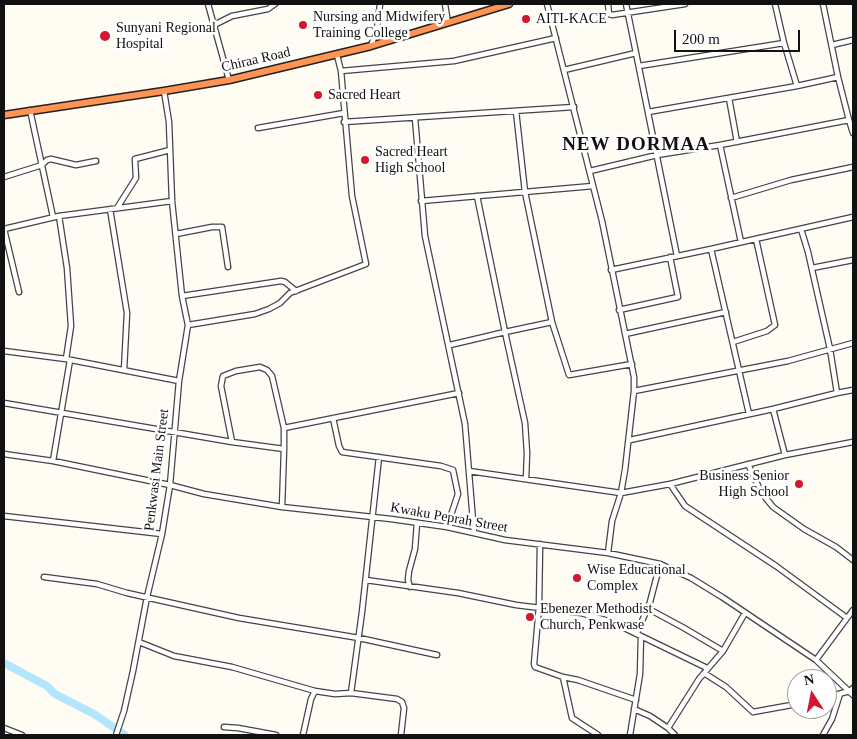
<!DOCTYPE html>
<style>
body{margin:0}
#map{position:relative;width:857px;height:739px;overflow:hidden;background:#fffcf4;font-family:Georgia,serif}
canvas{display:block}
.frame{position:absolute;inset:0;border:5px solid #111;pointer-events:none}
.north{position:absolute;left:787px;top:669px;width:50px;height:50px;box-sizing:border-box;background:#fff;border:1px solid #a0a0a0;border-radius:50%;rotate:349deg;font-size:14px;font-weight:700;line-height:20px;text-align:center;color:#111}
.north::after{content:'';display:block;margin:auto;width:18px;height:22px;background:#d1182f;clip-path:polygon(50% 0,100% 100%,50% 72%,0 100%)}
.scale{position:absolute;left:674px;top:30px;width:126px;height:22px;box-sizing:border-box;border:2px solid #111;border-top:0;padding-left:6px;font-size:15px;line-height:18px;white-space:nowrap;color:#111;-webkit-text-stroke:4px #fff;paint-order:stroke}
</style>
<div id="map">
<canvas width="857" height="739"></canvas>
<div class="frame"></div>
<div class="north">N</div>
<div class="scale">200 m</div>
</div>
<script>
const ctx = document.querySelector('canvas').getContext('2d');
ctx.lineJoin = 'round';
function poly(rows) {
  const path = new Path2D();
  for (const r of rows) {
    path.moveTo(r[0], r[1]);
    for (let i = 2; i < r.length; i += 2) path.lineTo(r[i], r[i + 1]);
  }
  return path;
}
function stroke(path, color, width, dash) {
  ctx.strokeStyle = color;
  ctx.lineWidth = width;
  ctx.lineCap = dash ? 'butt' : 'round';
  ctx.setLineDash(dash || []);
  ctx.stroke(path);
}
function write(font, color, halo, rows, align = 'center') {
  ctx.font = font + ' Georgia,serif';
  ctx.lineWidth = 5;
  ctx.setLineDash([]);
  ctx.textBaseline = 'middle';
  ctx.strokeStyle = halo;
  ctx.fillStyle = color;
  for (const [text, x, y, turn = 0] of rows) {
    ctx.save();
    ctx.translate(x, y);
    ctx.rotate((+turn || 0) * Math.PI / 180);
    ctx.textAlign = isNaN(turn) ? turn : align;
    if (halo) ctx.strokeText(text, 0, 0);
    ctx.fillText(text, 0, 0);
    ctx.restore();
  }
}
stroke(poly([
 [4,663,47,686,55,694,94,714,125,735]
]), '#b3e6fd', 8);
const minor = poly([
 [208,4,229,80],
 [445,4,448,23],
 [547,4,602,221,634,377,634,391,625,470,621,493,612,521,608,553],
 [608,4,609,14,612,15,685,4],
 [626,4,636,53],
 [775,4,784,43],
 [823,4,838,77],
 [214,25,232,16,268,9,275,4],
 [832,45,853,40],
 [371,46,377,29,380,4],
 [639,66,784,43,797,86,648,112],
 [564,70,636,53,677,256],
 [341,71,454,61,556,38],
 [164,91,169,122,172,201,182,296,188,325,179,381],
 [729,98,737,142],
 [30,110,53,217],
 [415,118,425,236,465,424,474,533],
 [849,120,853,133],
 [344,122,574,107],
 [258,128,344,113],
 [720,145,741,242],
 [590,171,657,155,720,145,849,120,838,77,797,86],
 [4,177,42,165,47,160,51,159,76,165,96,161],
 [477,196,505,332,552,322,525,192,516,111],
 [731,198,791,180,853,167],
 [421,201,593,186],
 [117,208,136,178,135,159,170,150],
 [110,209,127,313,124,370],
 [59,216,67,268,71,326,66,359],
 [4,229,59,216,172,201],
 [4,229,19,292],
 [176,234,212,227,222,227,228,267],
 [711,249,853,217],
 [812,268,853,260],
 [611,270,711,249,749,414],
 [182,296,281,281,285,282,296,291],
 [619,310,678,297,670,257],
 [552,322,569,375,632,364],
 [188,325,255,314,269,309,280,303,290,293,366,264,352,196,341,71,337,55],
 [625,334,726,312],
 [733,342,767,331,775,325,756,239],
 [450,345,505,332,525,423,527,453,526,479],
 [4,351,66,359,179,381,170,485,162,534,147,597,133,671,124,711,116,735],
 [634,391,788,361,853,343],
 [837,393,853,390],
 [4,403,232,442,284,449,282,507],
 [773,409,837,393,830,349,808,252,801,229],
 [333,418,339,446,342,452,441,466,453,470,458,494,447,527],
 [232,442,221,386,223,376,236,371,260,367,267,370,272,376,284,428],
 [284,449,284,428,459,393],
 [4,454,53,461,170,485,204,494,282,507,391,519,447,527,505,540,608,553,660,564,691,578,722,597,816,660,853,695],
 [785,455,853,442],
 [53,461,70,360],
 [748,464,761,492,773,507,804,529,836,547,853,560],
 [469,471,621,493,670,484,785,455,773,409,630,440],
 [670,484,685,506,776,566,847,618],
 [4,516,162,534],
 [540,544,539,607,534,664,535,667,563,677,578,680,636,700],
 [44,577,97,584,127,593,239,618,359,638,437,655],
 [366,580,458,593,516,605,581,613,612,622,707,668],
 [410,587,408,580,409,571,415,549,417,523],
 [647,608,684,628,723,651,745,613],
 [637,633,650,602,660,564],
 [139,642,174,656,232,667,315,691,335,694,351,693,362,612,379,457],
 [816,660,853,610],
 [704,673,726,687,753,712,797,704],
 [563,677,572,718,598,735],
 [351,693,397,699,402,702,404,708,401,735],
 [827,697,850,691,853,688],
 [634,709,650,716,668,728,675,735],
 [224,727,238,728,276,735],
 [4,728,22,735],
 [668,728,699,679,723,651],
 [303,735,311,699,315,691],
 [630,735,640,674,641,636],
 [823,735,832,719,840,694]
]);
const highway = poly([
 [4,115,164,91,229,80,371,46,509,4]
]);
stroke(minor, '#444', 7);
stroke(highway, '#222', 9);
stroke(minor, '#fff', 4.5);
stroke(highway, '#ff9452', 6);
for (const [x, y, r, color] of [
 [526,19,5,"#d1182f"],
 [303,25,5,"#d1182f"],
 [105,36,6,"#d1182f"],
 [318,95,5,"#d1182f"],
 [365,160,5,"#d1182f"],
 [799,484,5,"#d1182f"],
 [577,578,5,"#d1182f"],
 [530,617,5,"#d1182f"]
]) {
  const dot = new Path2D();
  dot.arc(x, y, r, 0, 2 * Math.PI);
  ctx.fillStyle = color;
  ctx.fill(dot);
  stroke(dot, '#fff', 2);
}
write('14px', '#111', '#fff', [
 ["Nursing and Midwifery",313,17],
 ["Training College",313,33],
 ["AITI-KACE",536,19],
 ["Sunyani Regional",116,28],
 ["Hospital",116,44],
 ["Sacred Heart",328,95],
 ["Sacred Heart",375,152],
 ["High School",375,168],
 ["Business Senior",789,476,"right"],
 ["High School",789,492,"right"],
 ["Wise Educational",587,570],
 ["Complex",587,586],
 ["Ebenezer Methodist",540,609],
 ["Church, Penkwase",540,625]
], 'left');
write('14px', '#111', '#fff', [
 ["Chiraa Road",256,60,-13],
 ["Penkwasi Main Street",157,470,-83],
 ["Kwaku Peprah Street",449,518,10]
]);
ctx.letterSpacing = '1px';
write('bold 19px', '#111', '#fff', [
 ["NEW DORMAA",636,145]
]);
ctx.letterSpacing = '0px';
</script>
